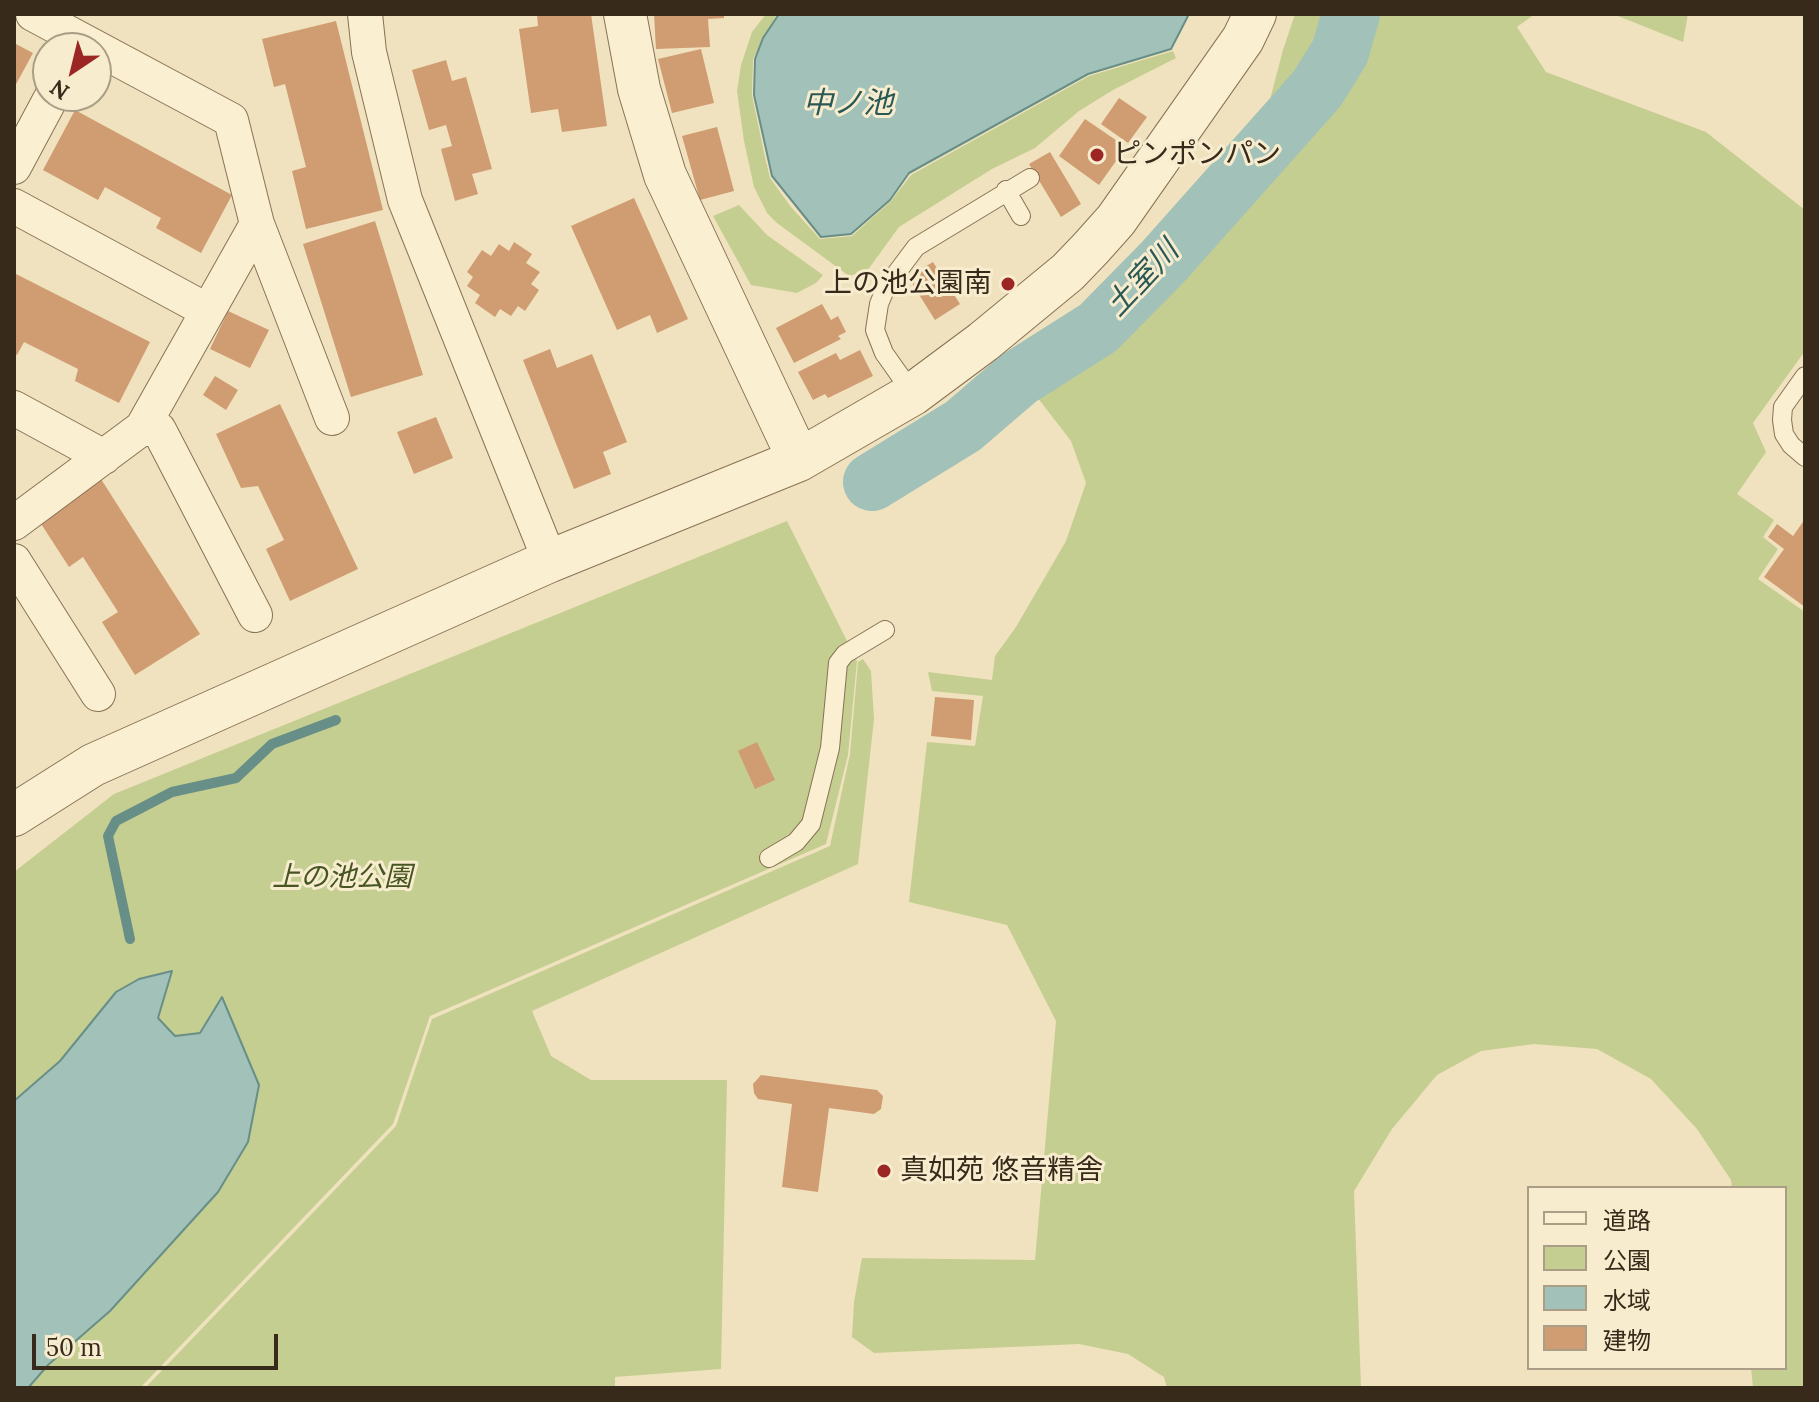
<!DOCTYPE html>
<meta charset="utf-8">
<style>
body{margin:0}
#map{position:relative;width:1819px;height:1402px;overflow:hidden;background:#f0e2be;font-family:Lora,"Noto Sans JP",serif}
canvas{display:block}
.frame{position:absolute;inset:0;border:16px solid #372a1b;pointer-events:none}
.legend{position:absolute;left:1527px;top:1186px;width:260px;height:184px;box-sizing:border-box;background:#f7ecce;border:2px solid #aa9e86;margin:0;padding:10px 14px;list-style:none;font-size:24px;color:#372a1b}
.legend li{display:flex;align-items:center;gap:16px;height:40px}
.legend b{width:40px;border:2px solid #aa9e86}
.north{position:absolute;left:32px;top:32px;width:80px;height:80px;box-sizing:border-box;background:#f7ecce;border:2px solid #aa9e86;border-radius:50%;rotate:215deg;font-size:22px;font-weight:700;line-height:32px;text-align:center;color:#372a1b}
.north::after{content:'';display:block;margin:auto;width:28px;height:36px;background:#9b2623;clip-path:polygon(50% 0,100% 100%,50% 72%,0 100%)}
.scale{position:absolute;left:32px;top:1334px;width:246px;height:36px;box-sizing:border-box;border:4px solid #372a1b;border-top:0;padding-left:10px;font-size:24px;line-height:28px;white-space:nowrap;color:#372a1b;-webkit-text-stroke:6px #f7ecce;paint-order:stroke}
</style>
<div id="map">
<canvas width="1819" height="1402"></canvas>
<div class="frame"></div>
<ul class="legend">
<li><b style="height:10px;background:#faefd1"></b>道路</li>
<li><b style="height:22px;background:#c5ce91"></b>公園</li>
<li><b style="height:22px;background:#a1c1b9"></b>水域</li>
<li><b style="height:22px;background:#d09c71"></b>建物</li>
</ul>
<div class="north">N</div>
<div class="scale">50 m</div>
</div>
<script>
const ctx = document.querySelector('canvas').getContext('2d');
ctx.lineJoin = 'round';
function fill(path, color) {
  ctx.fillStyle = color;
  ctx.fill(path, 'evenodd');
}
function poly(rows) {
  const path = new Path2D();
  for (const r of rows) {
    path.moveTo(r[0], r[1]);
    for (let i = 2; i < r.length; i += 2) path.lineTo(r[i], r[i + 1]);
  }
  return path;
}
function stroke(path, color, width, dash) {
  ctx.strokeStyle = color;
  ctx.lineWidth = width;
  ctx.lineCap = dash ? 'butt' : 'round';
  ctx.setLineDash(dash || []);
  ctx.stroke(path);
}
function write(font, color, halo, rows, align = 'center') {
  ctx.font = font + ' Lora,"Noto Sans JP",serif';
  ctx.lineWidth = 6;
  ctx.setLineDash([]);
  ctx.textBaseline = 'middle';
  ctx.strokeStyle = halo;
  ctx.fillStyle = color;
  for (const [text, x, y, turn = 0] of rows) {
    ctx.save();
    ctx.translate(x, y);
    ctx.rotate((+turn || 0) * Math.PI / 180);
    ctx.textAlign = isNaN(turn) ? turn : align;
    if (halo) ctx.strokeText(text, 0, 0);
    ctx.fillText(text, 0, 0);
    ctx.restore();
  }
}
fill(poly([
 [766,14,777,14,753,59,752,95,765,157,770,178,791,207,820,239,852,236,891,201,911,175,1089,76,1173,51,1176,58,1113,90,1079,111,1035,148,992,169,899,227,867,271,849,276,777,223,767,213,754,187,744,141,737,91,741,65,752,32],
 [1295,14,1335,14,1327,43,1306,86,1155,258,1091,322,1064,340,1057,338,1117,281,1168,219,1206,190,1243,150,1267,111,1283,50],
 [1372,14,1535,14,1517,27,1546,72,1706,132,1805,210,1805,351,1753,423,1766,452,1737,494,1774,520,1763,537,1778,549,1758,579,1805,612,1805,1388,1753,1388,1751,1368,1785,1368,1785,1188,1732,1188,1731,1180,1697,1129,1651,1079,1597,1049,1534,1044,1481,1051,1437,1075,1392,1129,1354,1191,1361,1388,1167,1388,1164,1377,1128,1354,1079,1344,874,1353,852,1337,854,1302,862,1258,1035,1260,1056,1021,1007,925,909,902,927,742,975,746,983,696,932,691,928,672,992,680,995,656,1016,627,1066,541,1086,483,1071,441,1034,393,1113,342,1330,102,1356,66],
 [1613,14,1688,14,1683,42],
 [739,205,767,235,823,275,816,283,797,293,751,285,713,216],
 [787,521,857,661,848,755,826,844,430,1016,393,1124,140,1388,28,1388,48,1365,222,998,200,1034,175,1036,158,1018,116,992,60,1061,14,1101,14,872,114,794],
 [863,659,871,671,874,719,858,864,532,1011,551,1056,591,1080,727,1080,721,1369,615,1377,615,1388,145,1388,396,1126,432,1019,830,846,850,754,858,662]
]), '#c5ce91');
const water = poly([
 [779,14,1189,14,1171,49,1088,74,909,173,890,200,851,234,821,237,772,176,754,95,755,59,763,38,779,14],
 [172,971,158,1018,175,1036,200,1033,222,997,259,1085,248,1142,218,1192,110,1311,48,1365,28,1388,14,1388,14,1101,60,1061,116,992,139,979,172,971]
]);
fill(water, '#a1c1b9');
stroke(water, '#688f87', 2);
stroke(poly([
 [130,939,108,836,116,821,172,792,236,778,272,744,336,720]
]), '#688f87', 10);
stroke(poly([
 [872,482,963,426,1019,378,1098,328,1163,262,1317,89,1340,52,1351,14]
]), '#a1c1b9', 58);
fill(poly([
 [537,14,591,14,607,126,562,132,558,109,531,113,519,29,538,26],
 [654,14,724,14,724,18,708,19,710,47,656,49],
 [336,21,383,210,306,229,292,171,306,167,285,84,274,87,262,39],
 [14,43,33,53,14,88],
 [701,49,714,103,672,113,658,59],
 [446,60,452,81,466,77,492,169,472,174,478,194,455,201,441,149,452,146,446,125,429,130,412,70],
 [1119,98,1147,117,1128,143,1101,124],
 [75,110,232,195,201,253,156,228,161,218,105,187,98,200,43,170],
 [1085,119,1126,147,1099,185,1059,156],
 [717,127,734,191,700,200,682,136],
 [1050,152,1081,204,1061,217,1029,164],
 [634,198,688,319,657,333,650,315,617,330,571,226],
 [375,221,423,375,351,397,303,244],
 [514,242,532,254,526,263,540,272,531,284,539,290,525,311,518,306,511,316,500,309,495,317,475,303,480,295,467,286,473,277,467,272,482,250,491,256,499,244,509,251],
 [933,262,960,304,935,320,908,277],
 [14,273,150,342,119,403,75,381,78,369,24,342,17,355,14,353],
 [822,304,831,320,838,316,846,332,838,336,841,339,794,363,776,328],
 [228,311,269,330,250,368,210,349],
 [550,349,557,368,592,354,627,442,603,452,611,474,574,489,523,360],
 [860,350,873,376,828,398,825,394,813,400,798,372,836,353,840,360],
 [215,376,238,390,226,410,203,395],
 [280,404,358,569,290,601,266,549,284,540,258,486,241,488,216,434],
 [436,417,453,458,414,474,397,432],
 [99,476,200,634,135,675,102,622,118,612,83,557,69,567,36,516],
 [1805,519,1805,607,1764,577,1784,549,1768,537,1777,524,1793,536],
 [935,697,974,700,971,740,931,736],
 [757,742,775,780,755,789,738,751],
 [761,1075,877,1090,883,1096,881,1109,874,1114,829,1108,818,1192,782,1187,792,1104,758,1099,754,1093,753,1084]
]), '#d09c71');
const service = poly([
 [1006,190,1021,216],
 [1805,376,1783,407,1782,420,1784,434,1791,445,1805,457],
 [913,394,884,353,875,330,879,304,886,287,916,247,1030,178],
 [769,858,796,842,811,824,830,748,838,663,845,654,885,630]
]);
const minor = poly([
 [33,14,231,120,257,224,142,428],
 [365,14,369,52,405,200,550,561],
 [14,167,52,96],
 [14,206,208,311],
 [257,224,332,418],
 [14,408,104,457],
 [14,523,142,428,159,430,255,615],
 [14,561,98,694]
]);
const tertiary = poly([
 [625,14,639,89,665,175,799,460],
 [14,815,93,765,550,561,799,460,913,394,983,342,1068,272,1091,248,1116,220,1243,39,1255,14]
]);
stroke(service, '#897256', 20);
stroke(minor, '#897256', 36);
stroke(tertiary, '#897256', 44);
stroke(service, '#faefd1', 18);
stroke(minor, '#faefd1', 34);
stroke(tertiary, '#faefd1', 42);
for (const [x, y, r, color] of [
 [1097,155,8,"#9b2623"],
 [1008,284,8,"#9b2623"],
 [884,1171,8,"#9b2623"]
]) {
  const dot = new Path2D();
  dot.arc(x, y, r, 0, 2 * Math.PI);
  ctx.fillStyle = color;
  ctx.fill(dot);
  stroke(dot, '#f7ecce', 3);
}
write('28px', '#372a1b', '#f7ecce', [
 ["ピンポンパン",1113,155],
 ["上の池公園南",992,284,"right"],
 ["真如苑 悠音精舎",900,1171]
], 'left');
write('italic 28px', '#465521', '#f7ecce', [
 ["上の池公園",342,878]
]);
write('italic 30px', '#2a5856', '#f7ecce', [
 ["中ノ池",848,104],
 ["土室川",1143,279,-47]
]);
</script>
